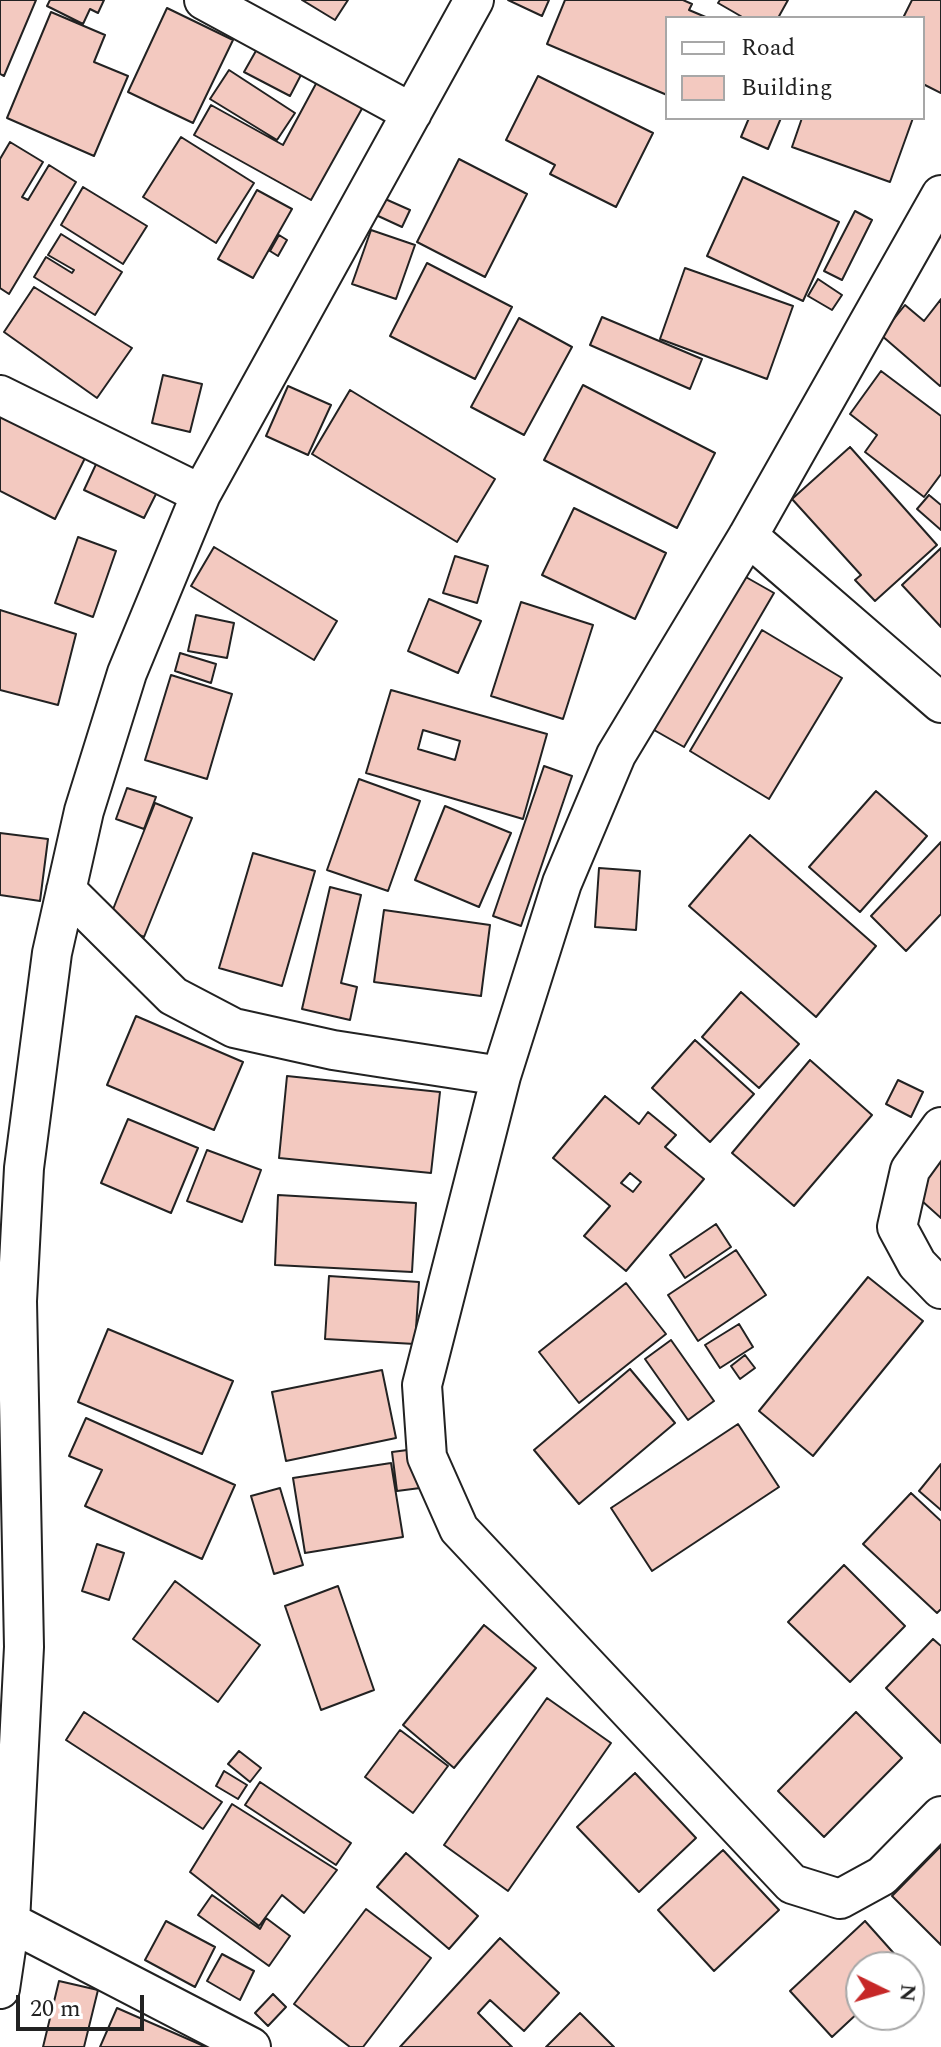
<!DOCTYPE html>
<style>
body{margin:0}
#map{position:relative;width:941px;height:2047px;overflow:hidden;background:#fff;font-family:Spectral,serif}
canvas{display:block}
.legend{position:absolute;left:665px;top:16px;width:260px;height:104px;box-sizing:border-box;background:#fff;border:2px solid #a7a7a7;margin:0;padding:10px 14px;list-style:none;font-size:24px;color:#222}
.legend li{display:flex;align-items:center;gap:16px;height:40px}
.legend b{width:40px;border:2px solid #a7a7a7}
.north{position:absolute;left:845px;top:1951px;width:80px;height:80px;box-sizing:border-box;background:#fff;border:2px solid #a7a7a7;border-radius:50%;rotate:95deg;font-size:22px;font-weight:700;line-height:32px;text-align:center;color:#222}
.north::after{content:'';display:block;margin:auto;width:28px;height:36px;background:#c62828;clip-path:polygon(50% 0,100% 100%,50% 72%,0 100%)}
.scale{position:absolute;left:16px;top:1995px;width:128px;height:36px;box-sizing:border-box;border:4px solid #222;border-top:0;padding-left:10px;font-size:24px;line-height:28px;white-space:nowrap;color:#222;-webkit-text-stroke:6px #fff;paint-order:stroke}
</style>
<div id="map">
<canvas width="941" height="2047"></canvas>
<ul class="legend">
<li><b style="height:10px;background:#fff"></b>Road</li>
<li><b style="height:22px;background:#f3c9c0"></b>Building</li>
</ul>
<div class="north">N</div>
<div class="scale">20 m</div>
</div>
<script>
const ctx = document.querySelector('canvas').getContext('2d');
ctx.lineJoin = 'round';
function fill(path, color) {
  ctx.fillStyle = color;
  ctx.fill(path, 'evenodd');
}
function poly(rows) {
  const path = new Path2D();
  for (const r of rows) {
    path.moveTo(r[0], r[1]);
    for (let i = 2; i < r.length; i += 2) path.lineTo(r[i], r[i + 1]);
  }
  return path;
}
function stroke(path, color, width, dash) {
  ctx.strokeStyle = color;
  ctx.lineWidth = width;
  ctx.lineCap = dash ? 'butt' : 'round';
  ctx.setLineDash(dash || []);
  ctx.stroke(path);
}
const building = poly([
 [0,0,36,0,4,76,0,74,0,0],
 [50,0,104,0,98,13,90,9,83,24,47,6,50,0],
 [302,0,348,0,335,20,302,0],
 [508,0,549,0,542,16,508,0],
 [565,0,683,0,692,4,689,10,708,18,667,18,667,95,547,44,565,0],
 [720,0,788,0,778,18,744,18,718,3,720,0],
 [912,0,941,0,941,93,923,84,923,18,903,18,912,0],
 [167,8,233,40,193,123,128,92,167,8],
 [51,12,105,35,94,62,128,76,94,156,7,118,51,12],
 [257,49,302,73,290,96,244,72,257,49],
 [229,70,295,113,277,140,210,99,229,70],
 [538,76,653,133,616,207,550,174,555,165,506,140,538,76],
 [318,80,364,105,311,200,194,135,211,105,283,145,318,80],
 [749,118,781,118,768,149,741,137,749,118],
 [802,118,913,118,890,182,792,147,802,118],
 [181,137,254,183,216,243,143,197,181,137],
 [10,142,43,162,22,197,28,200,49,165,76,182,9,294,0,288,0,159,10,142],
 [459,159,527,194,485,277,417,242,459,159],
 [743,177,839,222,803,301,707,256,743,177],
 [83,187,147,226,123,264,61,225,83,187],
 [257,190,292,209,253,278,218,259,257,190],
 [383,198,410,210,402,227,376,215,383,198],
 [855,211,872,220,842,280,824,271,855,211],
 [371,230,415,245,396,299,352,284,371,230],
 [61,234,122,272,95,315,34,277,46,257,72,273,74,270,48,255,61,234],
 [279,235,287,240,278,256,270,251,279,235],
 [427,263,512,307,475,379,390,336,427,263],
 [685,268,793,306,767,379,660,339,685,268],
 [818,279,842,295,832,310,808,296,818,279],
 [34,287,132,348,97,398,4,332,34,287],
 [941,299,941,384,940,386,881,335,905,305,924,321,941,299],
 [602,317,702,359,690,389,590,345,602,317],
 [519,318,572,347,524,435,471,407,519,318],
 [881,371,941,416,941,474,924,497,865,452,877,435,850,414,881,371],
 [163,375,202,384,190,432,152,423,163,375],
 [583,385,715,453,677,528,544,460,583,385],
 [288,386,331,405,308,455,266,436,288,386],
 [350,390,495,479,457,542,312,454,350,390],
 [0,412,86,456,55,519,0,491,0,412],
 [850,447,937,545,875,601,855,580,861,575,792,499,850,447],
 [98,460,159,488,144,518,84,490,98,460],
 [929,495,941,505,941,530,917,509,929,495],
 [574,508,666,553,635,619,542,575,574,508],
 [78,537,116,551,93,617,55,603,78,537],
 [214,547,337,621,314,660,191,586,214,547],
 [941,548,941,627,902,585,941,548],
 [455,556,488,566,477,603,443,593,455,556],
 [737,572,774,593,684,747,647,726,737,572],
 [429,599,481,621,458,673,408,651,429,599],
 [521,602,593,625,563,719,491,696,521,602],
 [0,610,76,634,58,705,0,690,0,610],
 [196,615,234,623,227,658,188,651,196,615],
 [762,630,842,678,769,799,690,751,762,630],
 [180,653,216,664,211,683,175,671,180,653],
 [171,675,232,694,207,779,145,760,171,675],
 [391,690,547,734,523,819,366,773,391,690],
 [423,730,460,741,455,760,418,749,423,730],
 [544,766,572,776,521,926,493,916,544,766],
 [359,779,420,801,388,891,327,870,359,779],
 [127,788,156,797,144,829,116,819,127,788],
 [876,791,927,836,860,912,809,867,876,791],
 [155,803,192,818,144,937,108,922,155,803],
 [445,806,511,833,479,907,415,880,445,806],
 [0,833,48,839,40,901,0,895,0,833],
 [750,835,876,946,816,1017,689,906,750,835],
 [941,842,941,914,906,951,871,916,941,842],
 [253,853,315,871,282,986,219,968,253,853],
 [599,868,640,871,636,930,595,927,599,868],
 [330,887,361,895,341,983,357,987,350,1020,302,1009,330,887],
 [384,910,490,925,481,996,374,982,384,910],
 [741,992,799,1044,759,1088,702,1037,741,992],
 [136,1016,243,1062,214,1130,107,1085,136,1016],
 [695,1040,754,1094,710,1142,652,1088,695,1040],
 [810,1060,872,1115,794,1206,732,1153,810,1060],
 [287,1076,440,1092,431,1173,279,1158,287,1076],
 [898,1080,923,1092,911,1117,886,1104,898,1080],
 [605,1096,639,1124,648,1112,676,1135,665,1147,704,1179,626,1271,584,1236,610,1206,553,1158,605,1096],
 [630,1173,641,1182,633,1192,621,1183,630,1173],
 [128,1119,198,1148,171,1213,101,1183,128,1119],
 [207,1150,261,1170,242,1222,187,1201,207,1150],
 [941,1159,941,1218,912,1192,941,1159],
 [278,1195,416,1203,412,1272,275,1265,278,1195],
 [716,1224,731,1247,685,1278,670,1255,716,1224],
 [736,1250,766,1295,698,1341,668,1295,736,1250],
 [329,1276,419,1282,415,1344,325,1339,329,1276],
 [868,1277,923,1321,813,1456,759,1411,868,1277],
 [626,1283,666,1334,579,1403,539,1352,626,1283],
 [739,1324,753,1347,720,1368,705,1345,739,1324],
 [108,1329,233,1381,202,1454,78,1402,108,1329],
 [671,1340,714,1401,688,1420,645,1359,671,1340],
 [745,1355,755,1368,740,1379,731,1366,745,1355],
 [630,1369,675,1423,579,1504,534,1450,630,1369],
 [382,1370,396,1438,286,1461,272,1392,382,1370],
 [86,1418,235,1485,202,1559,85,1506,102,1470,69,1456,86,1418],
 [738,1424,779,1487,652,1571,611,1508,738,1424],
 [423,1448,428,1487,397,1491,392,1452,423,1448],
 [391,1463,403,1537,305,1553,293,1478,391,1463],
 [941,1464,941,1510,919,1491,941,1464],
 [280,1488,303,1565,274,1574,251,1496,280,1488],
 [911,1493,941,1521,941,1609,937,1613,863,1544,911,1493],
 [97,1544,124,1553,109,1600,82,1591,97,1544],
 [844,1565,905,1626,850,1682,788,1622,844,1565],
 [175,1581,260,1645,218,1702,133,1639,175,1581],
 [338,1586,374,1690,321,1710,285,1606,338,1586],
 [484,1625,536,1668,454,1768,403,1725,484,1625],
 [933,1639,941,1646,941,1743,886,1688,933,1639],
 [547,1698,611,1743,508,1891,444,1845,547,1698],
 [84,1712,222,1802,203,1829,66,1740,84,1712],
 [856,1712,902,1758,824,1837,778,1791,856,1712],
 [400,1730,448,1766,413,1813,365,1777,400,1730],
 [239,1751,261,1768,250,1782,228,1764,239,1751],
 [224,1771,247,1785,238,1799,216,1786,224,1771],
 [635,1773,696,1838,639,1892,577,1827,635,1773],
 [260,1782,351,1843,336,1865,245,1805,260,1782],
 [232,1804,337,1870,304,1913,282,1895,259,1926,190,1872,232,1804],
 [941,1846,941,1945,892,1896,941,1846],
 [723,1850,779,1910,714,1971,658,1910,723,1850],
 [406,1853,478,1916,449,1949,377,1887,406,1853],
 [212,1895,260,1929,266,1918,290,1936,269,1966,198,1915,212,1895],
 [366,1909,431,1958,363,2047,350,2047,294,2004,366,1909],
 [166,1921,215,1947,195,1987,145,1960,166,1921],
 [865,1921,906,1967,861,1967,861,2010,832,2037,790,1991,865,1921],
 [500,1938,559,1993,524,2031,490,2000,478,2013,512,2047,400,2047,500,1938],
 [222,1954,254,1971,240,2000,207,1981,222,1954],
 [59,1981,98,1990,84,2047,43,2047,59,1981],
 [273,1994,286,2007,268,2026,255,2013,273,1994],
 [117,2008,206,2047,100,2047,117,2008],
 [580,2013,614,2047,546,2047,580,2013]
]);
fill(building, '#f3c9c0');
stroke(building, '#222', 2);
const street = poly([
 [204,0,412,113],
 [941,195,748,536,616,755,562,883,501,1076,422,1385,427,1457,459,1529,792,1884,840,1899,882,1876,941,1816],
 [0,395,201,494],
 [748,536,941,703],
 [66,890,173,996,234,1028,333,1050,501,1076],
 [941,1127,910,1170,897,1227,917,1264,941,1289],
 [10,1922,251,2047],
 [0,1989,10,1922,24,1647,17,1301,24,1168,52,953,84,811,127,673,201,494,474,0]
]);
stroke(street, '#222', 42);
stroke(street, '#fff', 38);
</script>
